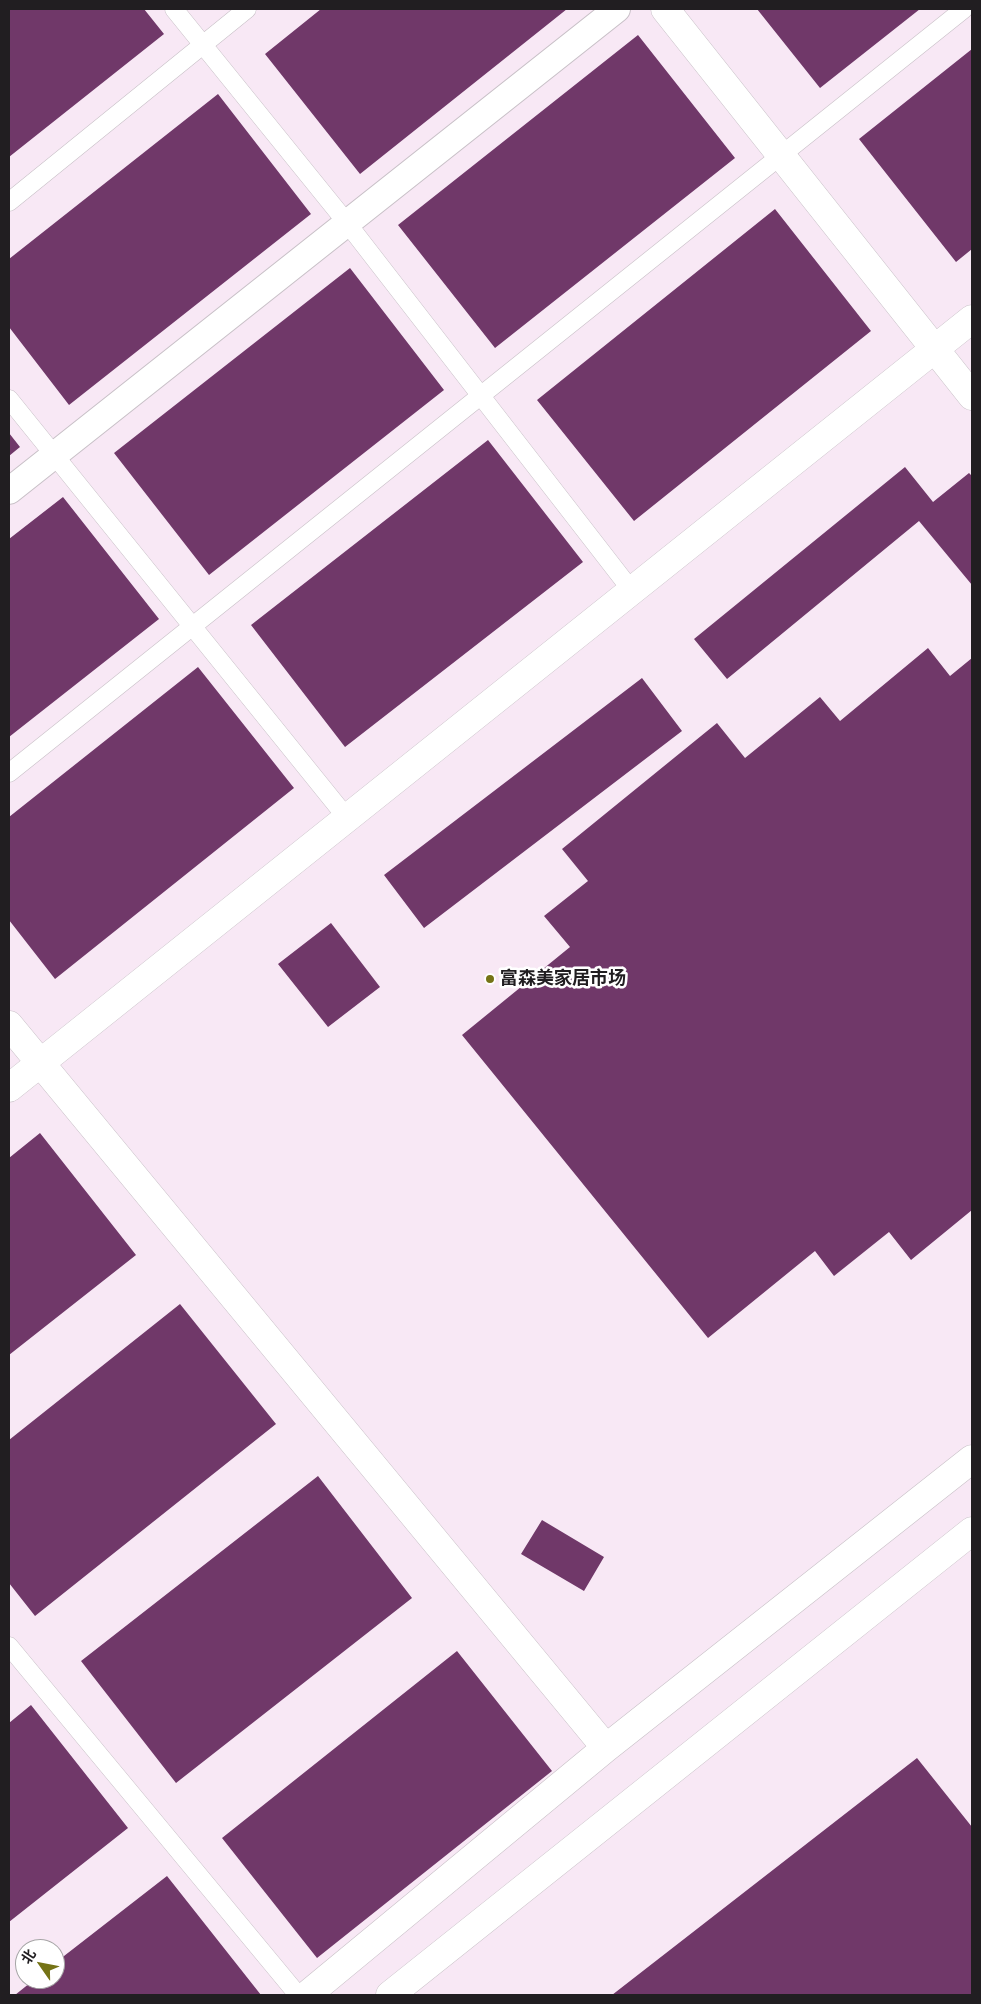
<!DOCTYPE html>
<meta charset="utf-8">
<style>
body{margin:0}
#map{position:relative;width:981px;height:2004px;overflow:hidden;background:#fff6fd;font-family:Quicksand,"Noto Sans SC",sans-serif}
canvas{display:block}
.frame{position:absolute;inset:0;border:10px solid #211e21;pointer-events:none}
.north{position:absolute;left:15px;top:1939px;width:50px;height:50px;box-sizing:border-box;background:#fff;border:1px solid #a6a5a6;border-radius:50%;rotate:303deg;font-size:14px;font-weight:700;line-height:20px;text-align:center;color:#211e21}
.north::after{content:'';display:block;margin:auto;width:18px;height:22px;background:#757316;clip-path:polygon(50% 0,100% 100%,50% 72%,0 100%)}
</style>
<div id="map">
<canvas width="981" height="2004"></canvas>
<div class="frame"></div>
<div class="north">北</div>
</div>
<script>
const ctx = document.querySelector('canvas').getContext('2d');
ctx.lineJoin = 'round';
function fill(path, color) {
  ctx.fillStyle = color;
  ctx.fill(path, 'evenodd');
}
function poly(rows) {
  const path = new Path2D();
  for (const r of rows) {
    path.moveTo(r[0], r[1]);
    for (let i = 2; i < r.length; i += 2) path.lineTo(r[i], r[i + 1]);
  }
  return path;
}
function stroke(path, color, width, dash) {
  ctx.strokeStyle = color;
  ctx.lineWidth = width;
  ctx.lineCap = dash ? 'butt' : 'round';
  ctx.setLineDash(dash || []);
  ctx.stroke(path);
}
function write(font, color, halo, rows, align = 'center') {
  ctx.font = font + ' Quicksand,"Noto Sans SC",sans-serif';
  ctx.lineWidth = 5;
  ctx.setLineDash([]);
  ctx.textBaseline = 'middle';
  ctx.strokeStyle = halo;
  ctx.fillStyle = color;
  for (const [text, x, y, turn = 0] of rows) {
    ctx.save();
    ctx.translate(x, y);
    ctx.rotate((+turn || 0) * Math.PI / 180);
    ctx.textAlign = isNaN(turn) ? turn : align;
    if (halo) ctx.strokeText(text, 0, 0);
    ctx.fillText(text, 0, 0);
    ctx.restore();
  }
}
fill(poly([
 [9,9,972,9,972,1995,9,1995],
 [25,1949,55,1949,55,1979,25,1979]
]), '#f8e8f5');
fill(poly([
 [9,9,144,9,164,34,9,157],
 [321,9,567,9,360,174,265,54],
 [757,9,920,9,820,88],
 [638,35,735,158,495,348,398,225],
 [972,49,972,249,956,262,859,139],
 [218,94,311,214,69,405,9,327,9,259],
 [775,209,871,331,634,521,537,400],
 [350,268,444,390,209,575,114,453],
 [9,433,20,447,9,456],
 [488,440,583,562,345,747,251,625],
 [905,467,933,502,969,473,972,476,972,585,919,521,727,679,694,639],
 [63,497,159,619,9,737,9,539],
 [928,648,950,676,972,658,972,1210,911,1260,889,1232,834,1276,815,1251,708,1338,462,1035,570,947,544,916,588,881,562,849,717,723,745,758,820,697,840,721],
 [198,667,294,788,55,979,9,920,9,817],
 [642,678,682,731,424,928,384,875],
 [331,923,380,987,328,1027,278,964],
 [40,1133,136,1255,9,1355,9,1158],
 [180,1304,276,1424,35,1616,9,1583,9,1440],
 [318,1476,412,1598,176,1783,81,1661],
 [542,1520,604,1557,584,1591,521,1554],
 [457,1651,552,1771,317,1958,222,1838],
 [31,1705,128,1828,9,1922,9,1723],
 [917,1758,972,1827,972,1995,612,1995],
 [167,1876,261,1995,15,1995,35,1979,55,1979,55,1963]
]), '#703869');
const service = poly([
 [174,9,347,223,632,591],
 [9,202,247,9],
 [9,399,347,818],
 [9,773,964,9],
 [9,1646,298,1995]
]);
const pedestrian = poly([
 [9,491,617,9]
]);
const minor = poly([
 [665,9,972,396],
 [9,1025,606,1748],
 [9,1088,972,319],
 [307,1995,606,1748,972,1459],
 [390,1995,972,1531]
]);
stroke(service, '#c8c0c7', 19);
stroke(pedestrian, '#c8c0c7', 28);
stroke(minor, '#c8c0c7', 29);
stroke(service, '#fff', 18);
stroke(pedestrian, '#fff', 26);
stroke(minor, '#fff', 28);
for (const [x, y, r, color] of [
 [490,979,5,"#757316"]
]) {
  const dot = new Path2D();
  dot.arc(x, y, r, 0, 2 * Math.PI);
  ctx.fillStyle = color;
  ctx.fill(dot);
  stroke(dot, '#fff', 2);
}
write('bold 18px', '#211e21', '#fff', [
 ["富森美家居市场",500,979]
], 'left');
</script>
